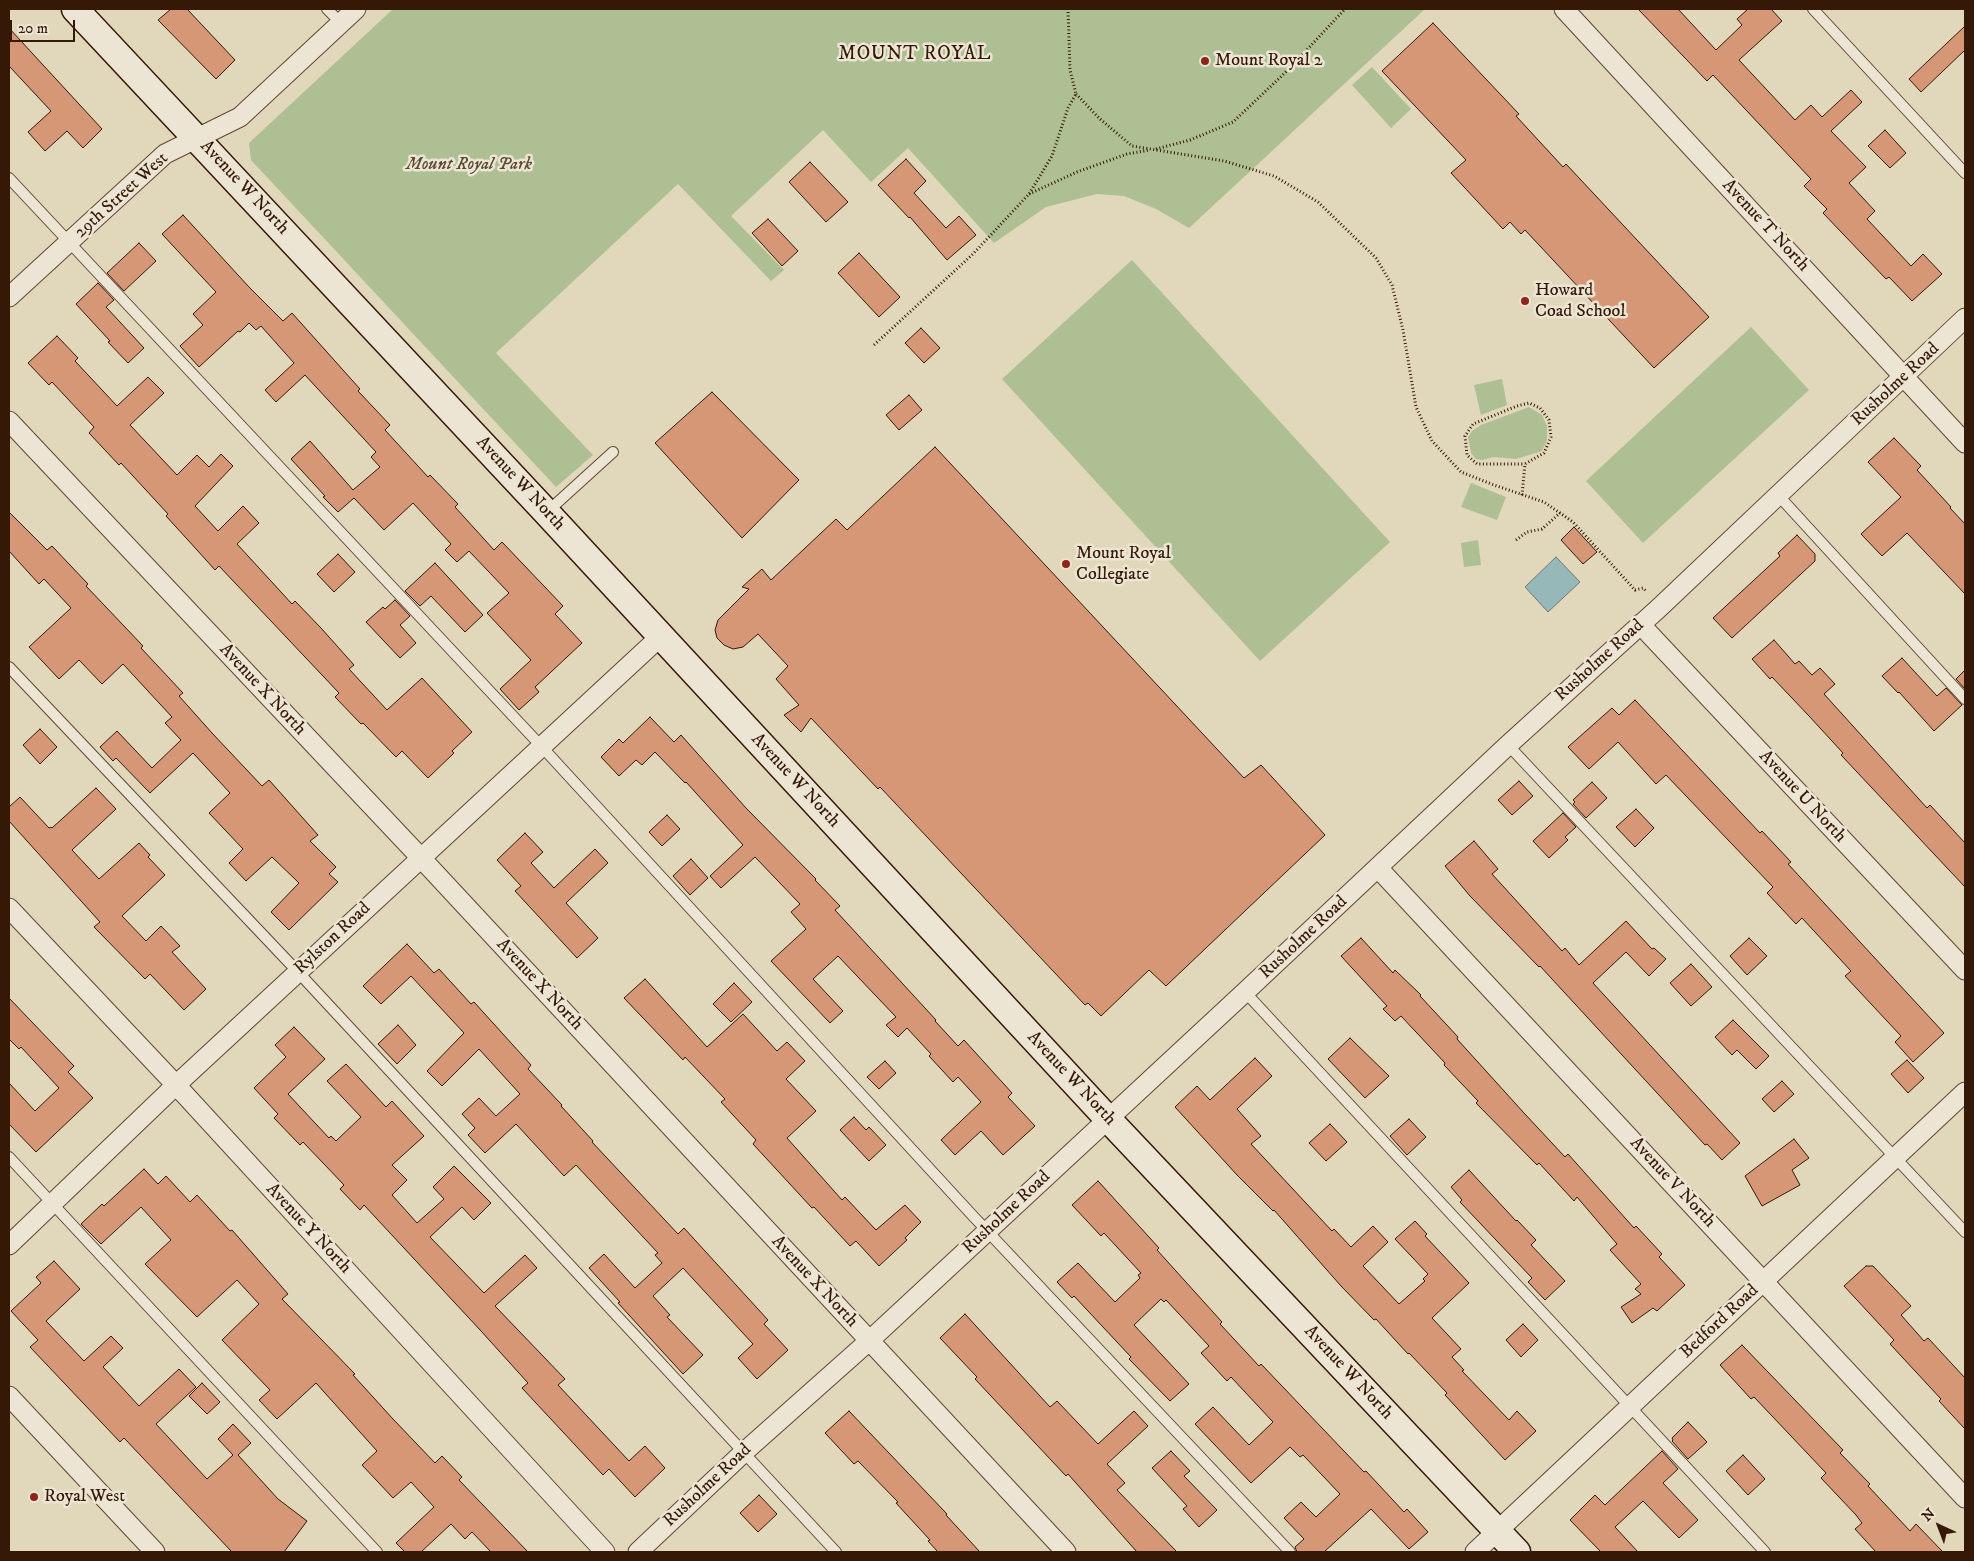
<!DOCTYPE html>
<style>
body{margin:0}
#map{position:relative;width:1974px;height:1561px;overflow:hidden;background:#e1d7bb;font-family:"IM FELL DW Pica",serif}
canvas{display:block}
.frame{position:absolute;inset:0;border:10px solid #351806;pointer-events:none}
.north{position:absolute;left:1914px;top:1501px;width:50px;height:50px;-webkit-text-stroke:4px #ece5d3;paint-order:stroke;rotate:317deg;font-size:14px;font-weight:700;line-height:20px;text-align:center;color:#351806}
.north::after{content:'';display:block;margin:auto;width:18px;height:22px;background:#351806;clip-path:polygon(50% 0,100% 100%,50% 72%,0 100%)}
.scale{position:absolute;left:10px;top:20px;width:65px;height:22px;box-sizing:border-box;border:2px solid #351806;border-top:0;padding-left:6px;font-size:15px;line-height:18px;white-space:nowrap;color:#351806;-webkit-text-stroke:4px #ece5d3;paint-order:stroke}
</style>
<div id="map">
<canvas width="1974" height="1561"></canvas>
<div class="frame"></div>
<div class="north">N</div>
<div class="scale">20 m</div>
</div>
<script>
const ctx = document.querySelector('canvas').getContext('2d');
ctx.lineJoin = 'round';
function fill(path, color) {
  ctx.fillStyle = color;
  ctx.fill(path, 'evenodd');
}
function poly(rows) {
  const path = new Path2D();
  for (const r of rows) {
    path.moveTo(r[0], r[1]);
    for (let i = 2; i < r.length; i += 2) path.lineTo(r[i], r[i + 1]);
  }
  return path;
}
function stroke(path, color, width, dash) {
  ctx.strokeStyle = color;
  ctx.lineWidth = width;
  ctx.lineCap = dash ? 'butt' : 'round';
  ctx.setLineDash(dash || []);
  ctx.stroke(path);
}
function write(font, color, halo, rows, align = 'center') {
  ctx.font = font + ' "IM FELL DW Pica",serif';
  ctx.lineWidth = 5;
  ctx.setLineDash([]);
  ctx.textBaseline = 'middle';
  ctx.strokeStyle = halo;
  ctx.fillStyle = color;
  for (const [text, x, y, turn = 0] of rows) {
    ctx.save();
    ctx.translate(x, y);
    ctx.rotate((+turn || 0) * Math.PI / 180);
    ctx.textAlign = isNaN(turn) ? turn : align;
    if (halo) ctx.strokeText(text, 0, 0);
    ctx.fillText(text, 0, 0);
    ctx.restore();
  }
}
fill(poly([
 [393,9,1425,9,1189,228,1156,209,1124,196,1097,194,1046,207,994,243,908,148,871,182,823,130,731,216,784,270,771,281,678,184,496,353,593,455,556,487,251,160,249,143],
 [1372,67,1411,109,1391,128,1352,85],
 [1132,260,1390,542,1260,661,1002,379],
 [1751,327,1809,390,1643,543,1586,481],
 [1502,379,1507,405,1481,415,1474,385],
 [1529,407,1542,415,1547,426,1547,440,1542,451,1516,459,1494,457,1482,460,1476,459,1471,453,1468,437,1472,431,1481,425],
 [1471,483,1506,497,1497,520,1461,507],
 [1478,540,1481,565,1464,567,1461,543]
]), '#aebf93');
const water = poly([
 [1556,557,1580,582,1548,612,1525,587,1556,557]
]);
fill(water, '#97b8b8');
stroke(water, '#707871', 1);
const building = poly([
 [171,9,187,9,235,60,216,79,158,20,171,9],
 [1638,9,1678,9,1716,50,1742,25,1737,19,1748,9,1771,9,1782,21,1739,60,1795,120,1811,105,1822,117,1851,90,1862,102,1831,131,1866,167,1849,183,1875,211,1867,219,1911,266,1923,254,1942,274,1912,301,1889,277,1886,279,1823,213,1827,209,1804,186,1811,179,1713,75,1707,81,1638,9],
 [1433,23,1519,114,1516,116,1563,167,1566,164,1709,317,1654,368,1525,230,1521,234,1510,222,1503,229,1451,173,1466,160,1382,71,1433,23],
 [1965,26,1965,50,1921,92,1909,79,1965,26],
 [9,28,102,129,83,148,67,131,45,151,28,132,51,111,9,66,9,28],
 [1885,130,1906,153,1890,168,1868,146,1885,130],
 [906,159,926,181,914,193,946,228,959,216,976,235,947,260,910,217,909,218,878,185,906,159],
 [810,162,848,202,826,222,789,182,810,162],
 [183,215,249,287,283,321,292,313,360,389,358,391,390,425,385,430,428,477,430,475,458,504,455,507,494,550,502,542,563,606,555,614,582,643,535,687,539,692,519,710,500,689,531,660,487,613,509,593,469,551,457,562,445,550,451,544,413,503,384,530,354,498,338,512,323,497,325,496,291,459,310,441,353,490,380,467,371,457,376,452,305,375,276,402,265,390,294,363,261,326,256,330,249,323,240,332,238,331,199,367,180,346,203,325,193,314,216,292,162,234,183,215],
 [768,219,798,251,782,266,752,233,768,219],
 [139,243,156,261,124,291,107,273,139,243],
 [859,253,900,297,879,317,838,273,859,253],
 [98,283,114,300,106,307,144,348,128,363,108,342,110,341,76,304,98,283],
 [921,328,940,348,924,363,905,343,921,328],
 [57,336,78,358,75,361,117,406,148,377,164,393,130,425,177,475,197,455,209,467,221,454,233,466,195,506,218,531,243,506,259,523,237,544,292,604,295,601,321,628,354,665,349,669,387,710,422,678,472,732,452,751,454,753,428,778,402,751,396,757,363,723,361,724,335,697,339,693,219,566,215,570,197,550,166,516,168,514,121,463,119,465,89,433,94,427,52,382,49,385,28,363,57,336],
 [712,392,799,480,742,538,655,443,712,392],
 [909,395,922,410,899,430,886,415,909,395],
 [1894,438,1921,466,1917,470,1951,507,1950,508,1965,524,1965,594,1907,533,1882,556,1861,534,1901,497,1868,462,1894,438],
 [935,447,1244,778,1261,765,1325,835,1166,986,1149,970,1101,1016,1088,1003,1085,1005,880,787,878,789,811,718,801,732,784,715,799,705,776,679,788,666,758,634,743,647,733,649,724,645,717,638,715,630,718,620,749,589,742,587,762,569,771,580,836,519,847,530,935,447],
 [9,512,47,550,52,546,88,584,86,586,143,646,141,648,183,693,179,696,212,733,262,786,269,780,318,835,310,841,336,867,329,874,338,882,289,930,271,912,299,883,272,857,246,881,229,863,243,849,209,813,230,793,193,753,150,793,116,758,113,761,100,747,117,731,152,768,181,740,165,723,172,717,123,664,102,684,79,660,59,679,29,647,71,608,44,579,39,584,9,551,9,512],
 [1574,527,1597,552,1583,564,1561,540,1574,527],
 [1797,535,1815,554,1815,561,1732,638,1713,618,1780,556,1778,553,1797,535],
 [338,554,355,572,334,592,317,574,338,554],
 [435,563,483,615,465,632,431,596,420,606,405,591,435,563],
 [395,600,410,616,400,625,416,643,400,658,366,622,383,607,385,609,395,600],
 [1774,640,1795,664,1799,661,1812,675,1820,668,1835,684,1824,694,1927,808,1930,805,1965,843,1965,887,1841,755,1843,753,1809,716,1772,677,1770,679,1752,659,1774,640],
 [1902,658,1937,696,1946,688,1962,705,1934,731,1899,692,1898,693,1882,676,1902,658],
 [1965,670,1965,689,1956,679,1965,670],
 [1635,700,1760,833,1762,831,1791,862,1788,864,1944,1033,1913,1062,1895,1042,1901,1036,1845,976,1851,971,1802,918,1796,924,1767,893,1773,887,1666,775,1656,784,1618,742,1589,769,1568,747,1612,708,1619,715,1635,700],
 [650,717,674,742,681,735,746,808,816,879,815,880,840,906,835,910,936,1020,935,1021,958,1046,964,1040,1012,1093,1008,1097,1035,1126,1003,1155,981,1131,955,1155,941,1140,981,1102,958,1077,953,1082,929,1056,931,1054,907,1028,898,1037,886,1025,896,1017,838,956,813,979,843,1011,830,1023,771,961,806,929,791,912,800,904,755,857,721,888,710,876,743,845,686,782,685,783,655,752,642,765,636,760,619,776,601,757,619,739,623,743,650,717],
 [40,729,57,747,40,764,23,745,40,729],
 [1519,781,1533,796,1512,815,1498,800,1519,781],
 [1592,782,1607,798,1586,818,1573,804,1575,802,1573,800,1592,782],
 [96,788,116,809,72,850,99,879,139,843,150,855,148,857,165,875,122,916,146,941,161,926,180,946,172,952,206,989,184,1010,150,974,145,979,94,927,100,922,9,821,9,807,20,797,49,828,51,827,52,828,96,788],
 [1636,809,1654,828,1635,847,1616,827,1636,809],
 [1563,813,1576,827,1565,837,1568,840,1549,858,1533,841,1563,813],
 [667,815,680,829,662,846,649,832,667,815],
 [525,833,543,852,531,863,554,888,595,849,608,863,566,903,598,938,577,958,515,891,521,886,497,860,525,833],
 [1474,841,1498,869,1492,874,1562,951,1565,948,1579,965,1626,921,1652,949,1654,948,1666,959,1649,976,1626,952,1593,983,1740,1143,1722,1160,1707,1144,1705,1145,1540,966,1539,967,1470,896,1445,866,1474,841],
 [691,859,708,878,690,895,673,876,691,859],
 [1361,938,1393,973,1395,970,1421,995,1420,996,1458,1037,1457,1039,1524,1113,1565,1157,1568,1154,1634,1228,1636,1226,1662,1254,1659,1257,1685,1285,1657,1311,1653,1308,1632,1323,1621,1307,1641,1294,1635,1289,1641,1284,1610,1250,1617,1244,1577,1197,1574,1201,1539,1163,1537,1165,1476,1103,1478,1101,1444,1065,1445,1063,1401,1016,1395,1021,1383,1009,1387,1006,1341,956,1361,938],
 [1749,938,1767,956,1747,975,1730,956,1749,938],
 [407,944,434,973,439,969,471,1004,474,1002,531,1065,528,1069,562,1105,561,1106,593,1141,592,1142,678,1234,684,1228,768,1320,764,1324,788,1350,757,1379,738,1358,753,1344,683,1268,653,1296,670,1315,667,1317,703,1355,683,1374,618,1303,620,1302,589,1268,604,1254,635,1288,662,1263,655,1255,658,1253,576,1165,564,1176,516,1124,485,1153,468,1135,475,1128,462,1114,479,1098,496,1116,520,1094,479,1049,442,1086,427,1071,464,1033,411,976,381,1004,363,986,407,944],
 [1691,964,1712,987,1691,1006,1670,983,1691,964],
 [645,979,707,1047,743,1014,777,1051,787,1042,805,1061,786,1079,816,1111,787,1138,842,1200,845,1197,876,1230,905,1205,921,1222,905,1238,907,1240,879,1266,856,1241,850,1246,814,1207,812,1208,753,1144,756,1140,721,1102,725,1099,685,1057,683,1060,624,998,645,979],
 [734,983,752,1002,731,1022,713,1004,734,983],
 [9,998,74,1066,68,1072,93,1098,36,1152,9,1124,9,1083,35,1111,59,1088,21,1047,19,1049,9,1039,9,998],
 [1733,1020,1769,1056,1756,1069,1737,1050,1732,1055,1715,1037,1733,1020],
 [398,1025,416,1045,397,1064,378,1044,398,1025],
 [294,1027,325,1059,288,1094,329,1138,331,1136,336,1141,361,1117,327,1081,346,1064,386,1107,392,1101,424,1136,392,1165,407,1180,392,1195,417,1223,444,1199,433,1187,454,1166,491,1203,474,1220,462,1207,430,1237,484,1293,525,1255,537,1268,495,1306,565,1379,558,1385,629,1461,645,1446,665,1468,635,1497,609,1469,603,1475,522,1388,528,1383,481,1331,364,1205,360,1210,340,1189,344,1185,303,1142,300,1145,274,1118,278,1114,254,1088,286,1057,275,1045,294,1027],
 [1350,1038,1389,1076,1365,1098,1328,1059,1350,1038],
 [1255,1058,1272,1076,1237,1109,1261,1136,1251,1144,1332,1231,1334,1229,1351,1247,1373,1226,1388,1242,1363,1266,1399,1304,1425,1281,1423,1279,1428,1274,1395,1239,1415,1221,1427,1234,1425,1236,1469,1283,1432,1318,1461,1349,1452,1357,1464,1370,1462,1371,1509,1420,1517,1411,1536,1431,1505,1460,1445,1395,1447,1393,1409,1353,1408,1354,1376,1319,1374,1320,1341,1286,1274,1210,1273,1211,1237,1175,1175,1107,1197,1086,1210,1100,1255,1058],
 [1907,1060,1924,1078,1908,1093,1891,1074,1907,1060],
 [885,1061,896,1073,879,1089,867,1077,885,1061],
 [1782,1081,1794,1094,1774,1112,1762,1099,1782,1081],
 [854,1117,866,1130,869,1127,886,1145,869,1161,840,1130,854,1117],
 [1409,1119,1426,1137,1407,1155,1390,1136,1409,1119],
 [1330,1124,1347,1142,1326,1161,1309,1143,1330,1124],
 [1794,1139,1809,1158,1792,1170,1800,1185,1762,1206,1745,1176,1794,1139],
 [144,1169,158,1184,166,1176,190,1202,197,1195,230,1231,232,1230,288,1294,282,1299,355,1374,353,1375,393,1419,435,1463,442,1456,462,1477,459,1480,528,1552,491,1552,472,1532,465,1539,451,1524,421,1552,405,1552,396,1543,434,1507,411,1482,393,1498,362,1465,377,1451,316,1383,277,1419,259,1400,270,1390,222,1340,259,1304,237,1280,197,1317,145,1264,171,1240,141,1207,101,1244,81,1224,102,1204,104,1206,144,1169],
 [1469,1170,1516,1221,1517,1220,1536,1240,1531,1245,1565,1281,1545,1300,1528,1282,1532,1278,1460,1202,1462,1200,1451,1187,1469,1170],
 [1098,1181,1159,1248,1157,1250,1222,1322,1220,1324,1259,1366,1261,1364,1364,1472,1366,1471,1404,1512,1407,1509,1428,1532,1409,1549,1371,1509,1324,1552,1297,1552,1295,1547,1304,1539,1284,1518,1301,1502,1316,1517,1340,1494,1303,1455,1300,1457,1290,1447,1251,1483,1195,1424,1213,1407,1249,1445,1273,1422,1231,1377,1227,1381,1201,1353,1209,1346,1166,1300,1164,1302,1161,1299,1134,1325,1189,1384,1170,1401,1129,1359,1131,1357,1074,1296,1072,1298,1057,1282,1078,1263,1115,1302,1140,1278,1138,1275,1141,1273,1104,1233,1101,1236,1072,1205,1098,1181],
 [54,1261,80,1289,46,1321,84,1361,111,1336,123,1348,103,1367,139,1406,179,1369,196,1387,156,1424,207,1479,233,1455,218,1439,233,1424,251,1443,238,1455,278,1499,307,1521,284,1552,232,1552,124,1438,120,1442,30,1347,38,1340,11,1311,41,1283,36,1277,54,1261],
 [1866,1266,1873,1266,1911,1306,1901,1315,1924,1341,1928,1338,1965,1378,1965,1429,1939,1401,1941,1399,1890,1344,1894,1340,1844,1286,1866,1266],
 [965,1314,1050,1407,1057,1401,1098,1444,1134,1411,1148,1426,1107,1464,1125,1483,1117,1490,1177,1552,1137,1552,1068,1474,1066,1476,975,1379,977,1377,940,1338,965,1314],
 [1523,1324,1538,1340,1521,1357,1506,1340,1523,1324],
 [1742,1345,1843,1450,1840,1453,1870,1484,1868,1486,1910,1531,1916,1524,1943,1552,1876,1552,1855,1529,1862,1523,1856,1515,1821,1478,1826,1473,1754,1397,1751,1399,1720,1365,1742,1345],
 [202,1383,220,1402,207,1414,189,1396,202,1383],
 [849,1411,947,1514,946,1515,980,1552,938,1552,928,1541,930,1540,896,1503,898,1502,858,1461,854,1464,825,1433,849,1411],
 [1688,1422,1707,1442,1688,1459,1672,1441,1673,1440,1672,1438,1688,1422],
 [1171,1451,1190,1471,1184,1476,1217,1510,1199,1527,1183,1509,1187,1506,1152,1468,1171,1451],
 [1662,1451,1678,1469,1663,1483,1698,1520,1679,1538,1643,1501,1615,1527,1638,1552,1601,1552,1570,1520,1595,1495,1605,1505,1662,1451],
 [1743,1455,1765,1479,1748,1495,1726,1471,1743,1455],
 [759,1495,777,1514,758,1532,740,1513,759,1495]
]);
fill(building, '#d59776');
stroke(building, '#351806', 1);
const lane = poly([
 [327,9,341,23],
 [1813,9,1965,173],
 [9,178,542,747,973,1216,1290,1552],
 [1778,495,1965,699],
 [547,512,613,452],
 [9,667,298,972,836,1552],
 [1508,745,1965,1232],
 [1245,992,1765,1552],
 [9,1157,377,1552]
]);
const street = poly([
 [1564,9,1965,443],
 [9,297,165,154,240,117,356,9],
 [9,421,421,858,1066,1552],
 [1640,624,1965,970],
 [1378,868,1965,1498],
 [9,908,176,1085,605,1552],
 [9,1245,176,1085,661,636],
 [9,1396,155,1552],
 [638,1552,743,1453,869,1341,1245,992,1508,745,1660,607,1965,318],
 [1475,1552,1965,1092]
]);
const secondary = poly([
 [75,9,546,512,1108,1119,1517,1552]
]);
stroke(lane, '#604833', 12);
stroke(street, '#604833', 21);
stroke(secondary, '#351806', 29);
stroke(poly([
 [1076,94,1100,119,1132,146,1224,161,1274,176,1318,202,1376,258,1392,285,1403,330,1416,407,1432,441,1461,472,1494,485,1544,502,1560,513,1573,522,1635,590,1643,588,1647,592],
 [1156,149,1190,140,1233,122,1289,69,1345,9],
 [1029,194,1077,172,1127,154,1150,150],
 [874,345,973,254,1029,194,1052,156,1068,108,1076,94,1070,70,1068,9],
 [1522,495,1525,464,1544,453,1551,437,1549,420,1540,408,1529,403,1517,406,1473,424,1465,436,1467,455,1477,464,1525,464],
 [1516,540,1527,532,1542,529,1560,513]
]), '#351806', 3, [1, 2.5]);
stroke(lane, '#ece5d3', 10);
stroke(street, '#ece5d3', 19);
stroke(secondary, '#ece5d3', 26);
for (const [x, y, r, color] of [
 [1205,61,5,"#8f2418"],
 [1525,301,5,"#8f2418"],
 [1066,564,5,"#8f2418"],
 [34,1497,5,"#8f2418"]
]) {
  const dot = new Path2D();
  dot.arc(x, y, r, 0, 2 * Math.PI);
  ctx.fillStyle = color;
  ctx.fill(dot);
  stroke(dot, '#ece5d3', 2);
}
write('18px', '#351806', '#ece5d3', [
 ["Mount Royal 2",1215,61],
 ["Howard",1535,291],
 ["Coad School",1535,312],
 ["Mount Royal",1076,554],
 ["Collegiate",1076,575],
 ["Royal West",44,1497]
], 'left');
write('italic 18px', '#594a30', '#ece5d3', [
 ["Mount Royal Park",469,165]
]);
write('18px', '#351806', '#ece5d3', [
 ["Avenue W North",244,188,47],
 ["29th Street West",122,196,-42],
 ["Avenue T North",1765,226,47],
 ["Rusholme Road",1896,385,-43],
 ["Avenue W North",520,484,47],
 ["Rusholme Road",1600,661,-42],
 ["Avenue X North",262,690,47],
 ["Avenue W North",795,781,47],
 ["Avenue U North",1802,797,47],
 ["Rusholme Road",1304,938,-43],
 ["Rylston Road",333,939,-43],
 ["Avenue X North",539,985,47],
 ["Avenue W North",1071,1079,47],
 ["Avenue V North",1672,1183,47],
 ["Rusholme Road",1007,1213,-43],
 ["Avenue Y North",308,1229,47],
 ["Avenue X North",814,1282,47],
 ["Bedford Road",1720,1322,-43],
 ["Avenue W North",1348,1373,47],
 ["Rusholme Road",708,1486,-43]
]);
ctx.letterSpacing = '1px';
write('19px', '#351806', '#ece5d3', [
 ["MOUNT ROYAL",915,55]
]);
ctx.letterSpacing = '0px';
</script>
